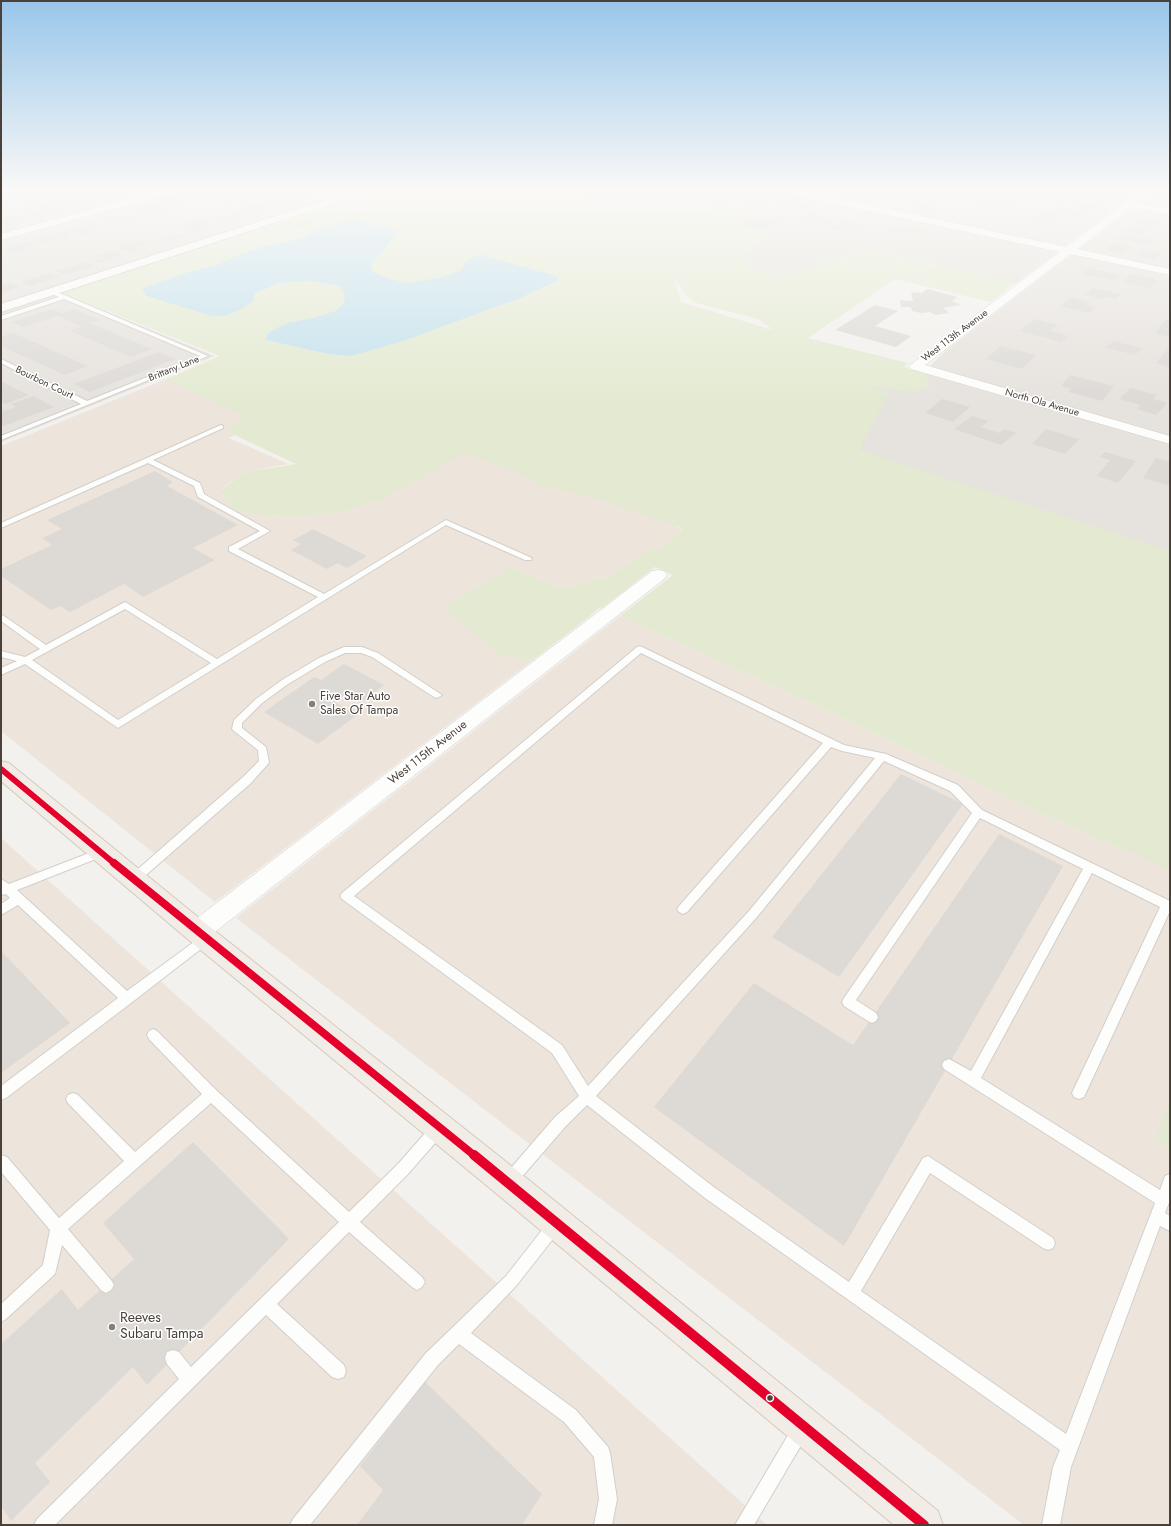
<!DOCTYPE html>
<style>
body{margin:0}
#map{position:relative;width:1171px;height:1526px;overflow:hidden;background:#f3f1ee;font-family:Jost,sans-serif}
canvas{display:block}
.frame{position:absolute;inset:0;border:2px solid #49413a;pointer-events:none}
</style>
<div id="map">
<canvas width="1171" height="1526"></canvas>
<div class="frame"></div>
</div>
<script>
const ctx = document.querySelector('canvas').getContext('2d');
ctx.lineJoin = 'round';
function fill(path, color) {
  ctx.fillStyle = color;
  ctx.fill(path, 'evenodd');
}
function poly(rows) {
  const path = new Path2D();
  for (const r of rows) {
    path.moveTo(r[0], r[1]);
    for (let i = 2; i < r.length; i += 2) path.lineTo(r[i], r[i + 1]);
  }
  return path;
}
function stroke(path, color, width, dash) {
  ctx.strokeStyle = color;
  ctx.lineWidth = width;
  ctx.lineCap = dash ? 'butt' : 'round';
  ctx.setLineDash(dash || []);
  ctx.stroke(path);
}
function write(font, color, halo, rows, align = 'center') {
  ctx.font = font + ' Jost,sans-serif';
  ctx.lineWidth = 3;
  ctx.setLineDash([]);
  ctx.textBaseline = 'middle';
  ctx.strokeStyle = halo;
  ctx.fillStyle = color;
  for (const [text, x, y, turn = 0] of rows) {
    ctx.save();
    ctx.translate(x, y);
    ctx.rotate((+turn || 0) * Math.PI / 180);
    ctx.textAlign = isNaN(turn) ? turn : align;
    if (halo) ctx.strokeText(text, 0, 0);
    ctx.fillText(text, 0, 0);
    ctx.restore();
  }
}
fill(poly([
 [1,191,160,191,1,235],
 [175,191,289,191,324,201,1,305,1,239],
 [581,191,782,191,1060,251,1015,284,999,278,942,267,881,252,867,252,843,257,798,272,777,274,759,271,747,265,744,258,745,252,760,243,739,214,675,199,592,201],
 [799,191,1140,191,1064,247],
 [1155,191,1170,191,1170,210,1137,204],
 [1134,207,1170,214,1170,270,1077,250],
 [1073,253,1170,274,1170,437,929,367,944,352],
 [60,292,215,356,1,442,1,311],
 [927,374,1170,444,1170,549,1144,549,859,452,835,434,852,382,866,386,927,375]
]), '#e6e2dd');
fill(poly([
 [171,377,268,419,229,438,288,464,245,472,221,489,233,509,259,516,295,517,343,512,375,501,447,438,658,509,682,530,658,550,648,550,608,577,560,589,511,567,501,656,533,660,215,902,1,731,1,446],
 [620,616,811,703,1038,812,1123,850,1170,849,1170,1525,1024,1525,236,918],
 [1,838,767,1525,1,1525]
]), '#ede4dc');
fill(poly([
 [289,191,306,191,332,197,356,191,324,201],
 [379,191,581,191,592,201,675,199,739,214,756,220,764,226,769,235,760,243,745,252,744,258,747,265,759,271,777,274,798,272,843,257,867,252,881,252,942,267,999,278,1015,283,991,302,895,279,808,338,908,363,904,367,927,374,929,386,916,392,866,386,852,382,889,393,859,450,1163,549,1170,549,1170,871,1127,850,1123,850,1038,812,811,703,620,616,673,575,655,567,602,608,600,607,590,616,533,660,501,656,444,608,511,567,560,589,608,577,648,550,658,550,682,530,680,527,586,495,542,486,514,471,464,453,378,502,376,501,343,512,295,517,259,516,233,509,221,490,245,472,296,464,226,431,245,417,166,379,220,356,60,292],
 [674,278,686,295,693,302,758,319,773,330,681,302],
 [1170,1101,1170,1149,1155,1140]
]), '#e3ead1');
fill(poly([
 [354,219,399,231,371,265,372,271,388,279,409,283,443,277,461,270,467,260,481,255,556,276,559,280,520,298,406,340,351,356,329,354,266,340,268,333,287,323,313,318,336,311,344,303,345,295,339,286,313,281,290,282,277,284,255,293,253,301,240,310,224,316,212,316,166,302,147,296,143,291,143,288,189,272,218,265,222,262,259,248,296,240,309,235,310,232]
]), '#c3e1ed');
fill(poly([
 [107,191,117,194,101,197,105,199,97,201,89,198,97,196,93,194],
 [198,191,212,191,219,193,200,199,184,195],
 [712,191,735,196,723,202,708,198,712,197,705,195],
 [880,191,905,191,897,195],
 [664,192,670,194,676,195,668,198,656,195],
 [1087,192,1108,196,1101,202,1080,198],
 [745,195,770,200,758,206,746,203,750,202,738,199],
 [227,196,236,198,226,201,217,199],
 [989,196,1011,200,1002,206,980,202],
 [1163,196,1170,197,1170,203,1157,200],
 [78,197,90,202,66,208,57,205,64,204,60,202],
 [174,197,184,200,168,205,158,202],
 [289,198,299,200,280,206,270,203],
 [35,200,44,203,32,207,22,204],
 [792,200,815,205,808,208,800,207,797,208,782,205],
 [1081,202,1095,205,1089,210,1074,207],
 [256,204,266,207,254,211,259,213,253,215,238,210],
 [922,204,938,208,926,214,910,211],
 [152,205,165,209,143,216,130,211],
 [48,206,62,211,36,218,23,213,31,211,27,209],
 [1063,207,1085,212,1077,217,1062,214,1065,212,1058,211],
 [1045,212,1058,216,1041,225,1027,221],
 [236,214,247,217,225,224,209,220,224,215,229,216],
 [811,214,838,220,828,225,801,219],
 [16,215,29,220,6,226,1,224,1,219],
 [128,215,137,218,117,223,104,219,111,217,115,218],
 [775,216,786,219,767,229,761,228,757,230,743,227,747,224,742,223,756,217,769,220],
 [1143,217,1158,220,1152,225,1137,222],
 [307,219,316,222,296,229,287,226,305,223,300,221],
 [200,220,213,225,198,229,202,231,194,233,181,229,189,226,184,225],
 [844,221,864,226,852,233,831,229],
 [93,222,102,226,92,229,98,231,84,235,68,229],
 [1133,223,1150,227,1141,235,1124,231],
 [899,225,925,231,919,234,909,232,905,234,889,231],
 [63,231,73,235,45,243,34,238],
 [174,234,179,236,185,234,189,235,171,241,162,238],
 [1122,234,1153,240,1147,245,1116,238],
 [139,240,150,243,134,248,140,250,132,253,116,248],
 [29,241,36,244,28,246,32,248,15,253,3,248],
 [1114,243,1132,246,1123,254,1105,250],
 [1144,249,1162,253,1155,260,1137,256],
 [111,251,123,255,100,263,94,261,101,258,95,256],
 [86,262,95,266,65,275,55,271],
 [1089,268,1121,275,1115,280,1081,274],
 [49,273,59,277,30,286,21,282],
 [1131,274,1158,280,1150,288,1123,282],
 [10,283,20,287,1,293,1,284],
 [1093,288,1121,294,1116,299,1107,297,1104,299,1085,295],
 [927,289,958,297,952,301,961,305,943,308,950,313,935,315,930,312,921,313,912,311,911,307,901,307,900,300,913,301,911,292,922,293],
 [1071,297,1089,302,1086,305,1096,307,1089,313,1061,306],
 [875,305,898,311,875,326,911,336,896,347,835,330],
 [52,309,63,313,75,309,100,320,89,323,152,349,131,357,70,331,88,324,81,326,58,316,23,327,12,322],
 [1035,319,1058,325,1050,331,1068,336,1061,342,1020,331],
 [1166,320,1170,321,1170,337,1155,333],
 [13,333,88,366,65,375,1,346,1,337],
 [1113,341,1142,348,1135,355,1106,348],
 [1001,346,1036,355,1022,369,986,359],
 [1168,349,1170,350,1170,367,1156,363],
 [159,352,175,359,90,392,74,384],
 [1070,375,1114,386,1102,401,1068,392,1071,389,1061,386],
 [1,382,2,382,29,395,6,404,1,402],
 [1131,388,1157,395,1153,399,1167,403,1156,415,1137,409,1141,405,1119,399],
 [33,396,54,407,1,427,1,412,16,407,11,404],
 [942,399,970,407,953,422,925,413],
 [972,416,989,421,981,427,999,433,1004,429,1016,433,1001,445,954,429],
 [1046,429,1079,439,1065,454,1032,444],
 [1105,452,1136,461,1118,483,1097,476,1110,460,1100,457],
 [1156,458,1170,462,1170,486,1143,478],
 [155,471,173,482,167,486,238,525,193,548,215,560,143,597,124,584,70,612,60,606,51,610,1,576,1,569,52,545,42,538,62,529,47,520],
 [313,529,367,556,347,568,338,563,327,569,291,550,301,544,293,540],
 [344,664,384,685,360,703,345,694,335,702,357,715,318,744,264,712,314,677,321,680],
 [901,774,963,804,839,977,772,937],
 [999,834,1063,866,844,1246,654,1107,754,983,853,1045],
 [1,951,70,1023,1,1073],
 [193,1142,289,1239,147,1385,133,1367,35,1463,50,1482,11,1521,1,1506,1,1344,62,1289,78,1310,134,1259,103,1223],
 [425,1382,542,1494,522,1525,357,1525,383,1490,360,1466]
]), '#dddad6');
const service = poly([
 [51,290,67,296,208,356,1,440,1,436,81,404,1,363,1,359,87,401,200,356,64,299,1,320,1,316,59,297,49,293,49,291,51,290],
 [221,425,223,426,223,428,153,460,200,483,204,494,270,531,238,549,324,594,446,520,532,558,531,560,525,560,446,525,118,728,25,664,1,675,1,668,17,661,1,657,1,651,25,657,40,649,1,621,1,614,46,645,125,602,217,659,318,597,229,551,229,547,260,531,198,497,194,486,148,463,1,528,1,523,221,425],
 [125,609,211,663,118,720,32,660,125,609],
 [640,646,844,745,886,754,958,785,982,810,1170,901,1170,911,1084,1097,1079,1099,1074,1097,1072,1093,1160,907,1092,873,981,1078,1160,1190,1165,1176,1170,1174,1170,1200,1165,1213,1170,1216,1170,1231,1160,1226,1071,1467,1060,1525,1042,1525,1053,1467,1060,1450,705,1198,587,1105,565,1127,514,1186,509,1188,504,1186,502,1181,504,1176,555,1117,579,1096,552,1053,342,899,340,896,342,893,637,647,640,646],
 [641,653,823,743,679,906,677,909,679,912,683,914,687,912,831,747,842,751,875,758,749,911,588,1086,562,1045,354,896,641,653],
 [884,761,950,791,972,813,844,998,842,1002,844,1006,868,1021,872,1023,876,1021,878,1017,876,1013,856,1000,980,818,1083,869,971,1071,949,1059,944,1061,942,1065,944,1069,1155,1203,1066,1434,861,1291,930,1173,1043,1248,1048,1250,1053,1248,1055,1243,1053,1238,928,1156,923,1158,849,1282,715,1188,596,1096,757,917,884,761],
 [344,647,362,647,378,653,442,695,437,698,434,697,372,657,361,653,345,653,325,662,288,684,262,703,242,723,242,728,266,747,269,762,268,764,251,783,138,882,134,883,130,882,128,879,130,876,243,777,259,761,258,750,234,731,232,729,234,720,256,699,282,680,319,658,344,647],
 [102,848,106,849,107,852,106,855,17,890,127,991,202,936,206,934,210,936,212,939,210,942,131,1003,6,1098,1,1100,1,1086,118,998,18,905,1,915,1,904,10,898,6,894,1,895,1,879,9,884,102,848],
 [153,1029,157,1031,216,1090,349,1212,398,1164,433,1124,438,1122,443,1124,445,1129,443,1134,408,1174,360,1222,422,1277,425,1282,422,1287,417,1290,412,1287,349,1232,277,1304,344,1365,346,1371,344,1377,338,1379,332,1377,266,1315,55,1525,34,1525,37,1519,179,1379,167,1364,165,1358,167,1352,173,1350,179,1352,191,1367,339,1222,211,1103,68,1229,111,1280,114,1285,111,1290,106,1293,101,1290,62,1245,55,1274,6,1319,1,1322,1,1304,43,1265,50,1230,1,1172,1,1155,7,1157,59,1218,124,1161,68,1103,66,1099,68,1095,73,1093,78,1095,135,1152,202,1094,149,1039,147,1035,149,1031,153,1029],
 [555,1218,560,1220,562,1225,560,1230,516,1286,471,1333,576,1410,608,1447,610,1453,617,1499,612,1525,594,1525,599,1499,594,1457,564,1422,459,1344,438,1365,310,1525,290,1525,293,1519,426,1353,506,1276,550,1220,555,1218],
 [800,1423,806,1425,808,1431,806,1437,754,1525,735,1525,794,1425,800,1423]
]);
const minor = poly([
 [159,191,173,191,171,193,1,240,1,234,159,191],
 [786,191,803,191,1067,247,1142,191,1151,191,1137,203,1170,209,1170,215,1131,207,1077,249,1170,269,1170,275,1070,254,925,365,1170,436,1170,444,911,369,909,366,1060,252,791,194,786,191],
 [658,570,664,571,667,575,664,579,206,939,197,942,188,939,185,932,188,925,652,571,658,570]
]);
const tertiary = poly([
 [354,191,368,191,366,193,1,312,1,304,354,191]
]);
const primary = poly([
 [1,761,9,763,215,931,519,1172,938,1511,943,1525,894,1525,497,1194,197,947,1,781,1,761]
]);
stroke(service, '#d1cfcc', 2);
stroke(minor, '#d1cfcc', 1);
stroke(tertiary, '#d1cfcc', 2);
stroke(primary, '#d4cabd', 2);
fill(service, '#fdfdfc');
fill(minor, '#fdfdfc');
fill(tertiary, '#fdfdfc');
fill(primary, '#f1ede6');
stroke(poly([
 [1,769,115,864]
]), '#e4002b', 6);
stroke(poly([
 [114,863,475,1156]
]), '#e4002b', 8);
stroke(poly([
 [474,1155,924,1525]
]), '#e4002b', 10);
const sky = ctx.createLinearGradient(0, 0, 0, 404);
sky.addColorStop(0, '#99c6ea');
sky.addColorStop(0.47, '#faf9f7');
sky.addColorStop(1, '#faf9f700');
ctx.fillStyle = sky;
ctx.fillRect(0, 0, 1171, 404);
for (const [x, y, r, color] of [
 [312,704,4,"#847f79"],
 [112,1327,4,"#847f79"],
 [770,1398,3.5,"#49413a"]
]) {
  const dot = new Path2D();
  dot.arc(x, y, r, 0, 2 * Math.PI);
  ctx.fillStyle = color;
  ctx.fill(dot);
  stroke(dot, '#fff', 1.5);
}
write('10px', '#49413a', '#fff', [
 ["West 113th Avenue",955,336,-37],
 ["Brittany Lane",174,369,-22],
 ["Bourbon Court",44,383,26],
 ["North Ola Avenue",1042,403,16]
]);
write('12px', '#49413a', '#fff', [
 ["Five Star Auto",320,697],
 ["Sales Of Tampa",320,711]
], 'left');
write('12px', '#49413a', '#fff', [
 ["West 115th Avenue",428,753,-38]
]);
write('14px', '#49413a', '#fff', [
 ["Reeves",120,1319],
 ["Subaru Tampa",120,1335]
], 'left');
</script>
